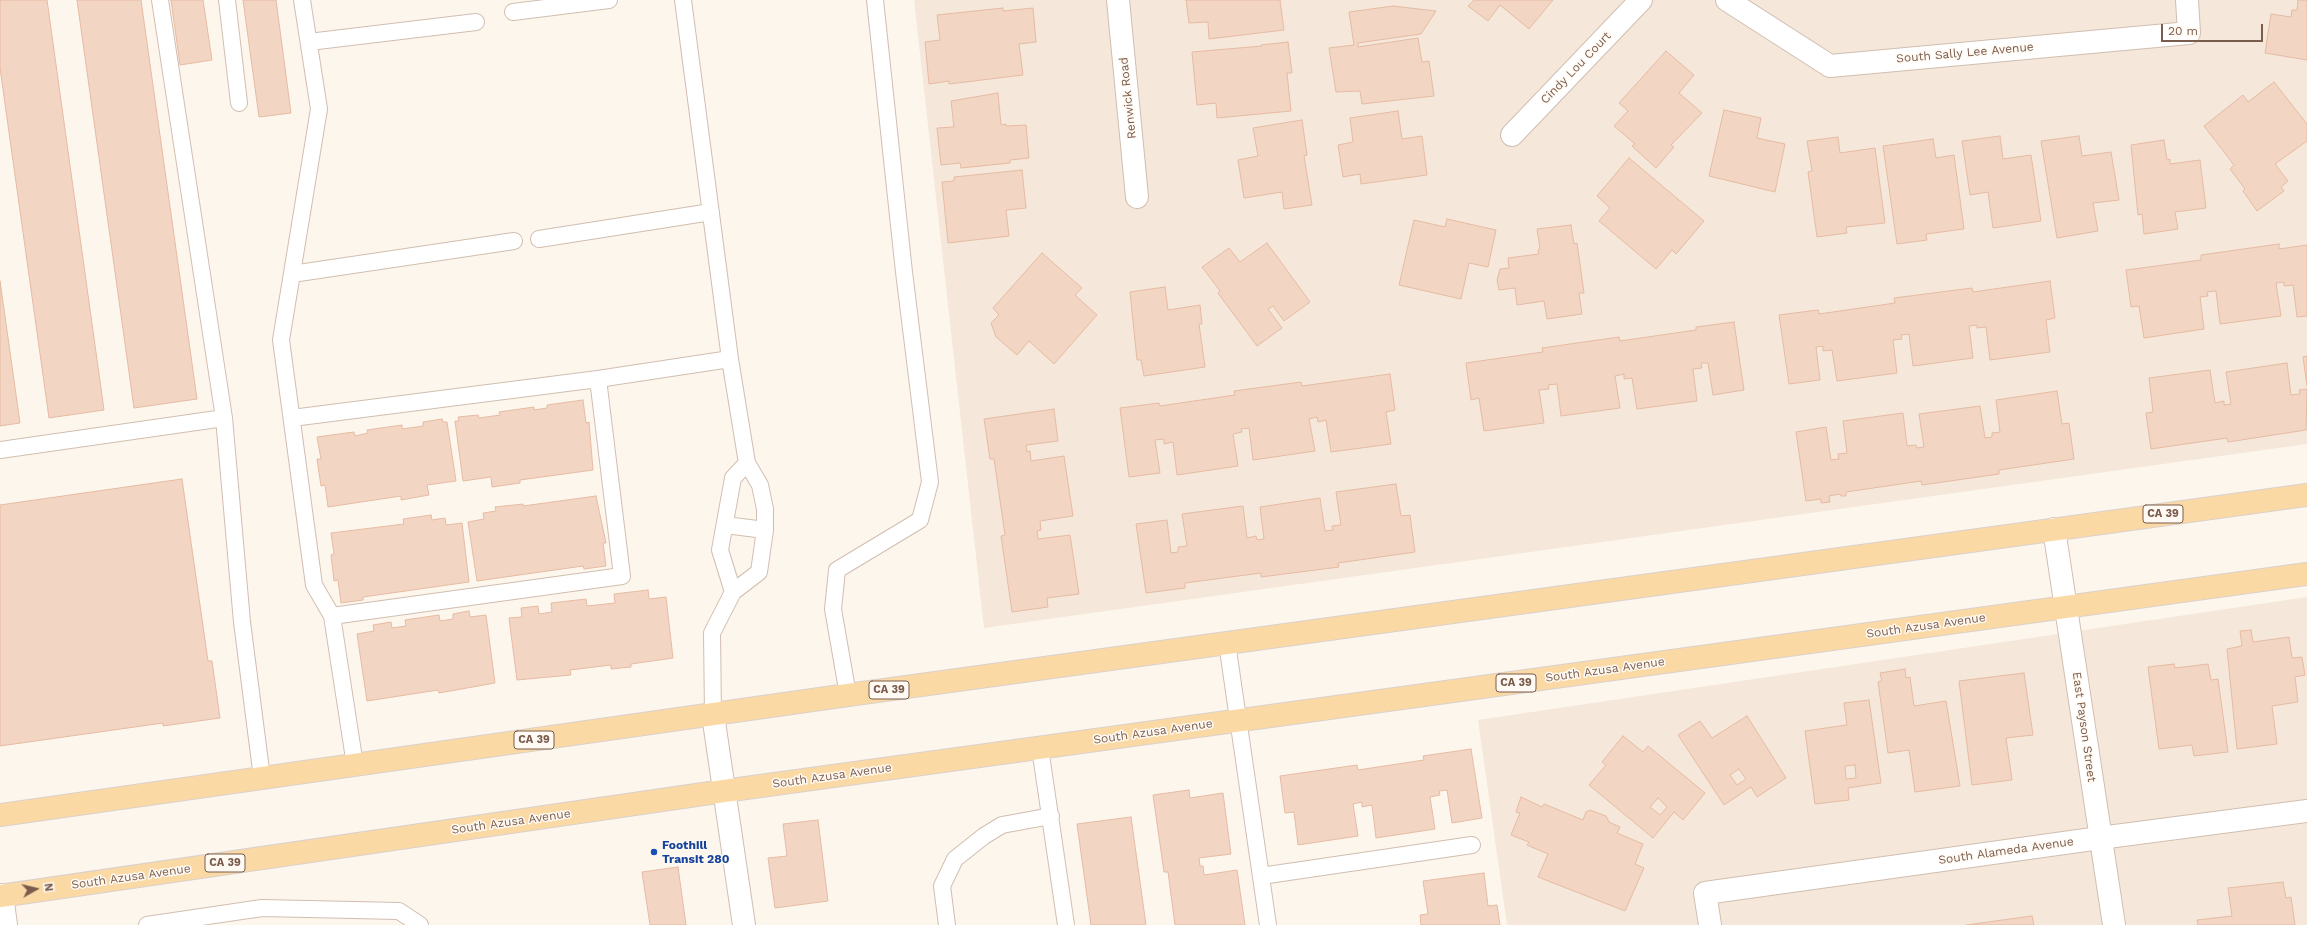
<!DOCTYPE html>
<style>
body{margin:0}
#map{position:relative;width:2307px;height:925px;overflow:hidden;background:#fdf6ec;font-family:"Work Sans",sans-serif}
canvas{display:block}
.north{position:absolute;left:16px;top:869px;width:40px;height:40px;-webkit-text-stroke:3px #fffaf3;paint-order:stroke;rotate:82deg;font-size:11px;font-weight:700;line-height:16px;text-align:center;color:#7a5c4d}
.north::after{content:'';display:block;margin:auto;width:14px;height:18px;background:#7a5c4d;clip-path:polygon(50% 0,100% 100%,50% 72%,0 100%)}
.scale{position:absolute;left:2161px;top:24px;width:102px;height:18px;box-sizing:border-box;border:2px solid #7a5c4d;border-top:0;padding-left:5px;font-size:12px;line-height:14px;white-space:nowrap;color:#7a5c4d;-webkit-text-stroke:3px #fffaf3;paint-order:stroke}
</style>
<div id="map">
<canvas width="2307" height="925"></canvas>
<div class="north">N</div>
<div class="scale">20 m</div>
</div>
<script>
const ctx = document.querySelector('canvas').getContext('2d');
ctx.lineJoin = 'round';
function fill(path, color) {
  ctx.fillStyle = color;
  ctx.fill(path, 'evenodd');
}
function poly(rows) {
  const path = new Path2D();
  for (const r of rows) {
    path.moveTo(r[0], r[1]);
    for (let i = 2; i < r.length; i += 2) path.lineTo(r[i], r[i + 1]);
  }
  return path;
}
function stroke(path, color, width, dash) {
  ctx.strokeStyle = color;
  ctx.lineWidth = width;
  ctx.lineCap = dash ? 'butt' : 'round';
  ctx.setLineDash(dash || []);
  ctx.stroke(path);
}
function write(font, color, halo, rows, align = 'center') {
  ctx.font = font + ' "Work Sans",sans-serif';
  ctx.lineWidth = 3;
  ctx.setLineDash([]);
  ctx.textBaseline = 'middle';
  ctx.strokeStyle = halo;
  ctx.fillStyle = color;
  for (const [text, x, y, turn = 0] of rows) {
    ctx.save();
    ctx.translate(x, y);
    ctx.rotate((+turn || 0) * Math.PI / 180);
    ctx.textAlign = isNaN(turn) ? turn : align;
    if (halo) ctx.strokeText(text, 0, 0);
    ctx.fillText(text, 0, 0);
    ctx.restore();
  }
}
fill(poly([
 [914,0,2307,0,2307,444,984,628],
 [2307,597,2307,925,1507,925,1478,720]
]), '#f5e8da');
const building = poly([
 [0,0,47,0,104,410,49,418,0,68,0,0],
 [77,0,141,0,197,399,134,408,77,0],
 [171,0,203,0,212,60,180,65,171,0],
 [243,0,276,0,291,113,259,117,243,0],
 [1186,0,1280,0,1284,30,1209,39,1208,22,1189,23,1186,0],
 [1474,0,1553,0,1529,29,1500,5,1488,21,1468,6,1474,0],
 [2298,0,2307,0,2307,60,2265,53,2271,14,2291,17,2292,10,2297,10,2298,0],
 [1393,6,1436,11,1421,34,1358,43,1358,47,1418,38,1422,62,1429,61,1434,96,1362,104,1360,91,1336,92,1329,48,1354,45,1349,12,1393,6],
 [1003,8,1003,11,1033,8,1036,42,1019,44,1023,75,949,84,949,81,929,84,925,42,940,40,937,15,1003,8],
 [1288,42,1292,73,1287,73,1291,111,1217,118,1216,103,1197,105,1192,52,1262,46,1261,45,1288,42],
 [1666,51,1694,75,1679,93,1702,113,1671,145,1674,147,1656,168,1632,146,1635,144,1614,126,1628,111,1619,103,1666,51],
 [2274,82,2307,124,2307,141,2275,164,2288,181,2281,187,2284,191,2257,211,2243,191,2245,189,2230,169,2234,165,2204,126,2243,95,2248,102,2274,82],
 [998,93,1001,125,1006,124,1006,126,1026,125,1029,158,1010,160,1010,163,961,168,960,163,941,165,937,128,954,127,951,101,998,93],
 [1724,110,1761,118,1757,138,1785,144,1775,192,1709,176,1724,110],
 [1398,111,1402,139,1422,136,1427,175,1361,184,1360,174,1343,177,1338,145,1353,142,1350,118,1398,111],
 [1302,120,1307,155,1304,156,1312,205,1284,209,1282,192,1244,198,1238,160,1258,156,1253,128,1302,120],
 [2000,136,2003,159,2031,155,2041,221,1993,228,1988,192,1970,195,1962,141,2000,136],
 [2079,136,2082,156,2111,152,2119,200,2093,203,2098,231,2057,238,2041,141,2079,136],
 [1838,137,1840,153,1875,148,1885,223,1846,227,1847,233,1817,237,1808,172,1812,171,1807,141,1838,137],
 [1933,139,1936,158,1954,155,1964,229,1926,234,1927,240,1897,244,1883,146,1933,139],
 [2164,140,2167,160,2170,159,2170,164,2200,160,2206,208,2175,212,2178,229,2144,234,2142,214,2138,215,2131,145,2164,140],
 [1629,158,1704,221,1676,254,1672,250,1656,269,1599,221,1610,208,1597,196,1629,158],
 [1022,170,1026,208,1006,210,1009,236,948,243,942,182,954,181,954,177,1022,170],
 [1447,219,1496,230,1488,267,1469,263,1461,299,1399,285,1414,220,1445,227,1447,219],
 [1571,225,1574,244,1577,243,1584,293,1579,293,1582,314,1547,319,1544,301,1517,305,1515,288,1499,290,1497,280,1500,269,1509,268,1508,258,1539,254,1538,250,1540,249,1537,229,1571,225],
 [1267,243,1310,302,1284,321,1273,306,1268,309,1282,328,1257,346,1218,293,1220,291,1202,267,1229,248,1240,262,1267,243],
 [2279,244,2279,249,2307,245,2307,316,2297,317,2293,285,2284,286,2284,282,2276,283,2281,316,2220,324,2216,291,2207,292,2208,296,2200,297,2204,329,2144,338,2139,306,2131,307,2126,270,2201,260,2201,255,2279,244],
 [1042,253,1082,288,1075,295,1097,315,1054,364,1029,341,1017,355,996,337,991,323,999,315,993,308,1042,253],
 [0,281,20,423,0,426,0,281],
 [2050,281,2055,318,2046,320,2050,352,1990,360,1986,327,1977,328,1977,325,1969,326,1973,358,1913,366,1909,334,1901,335,1902,339,1893,340,1897,373,1837,381,1832,350,1823,351,1823,346,1816,347,1820,380,1789,384,1779,315,1818,310,1819,314,1895,303,1894,298,1972,288,1973,292,2050,281],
 [1165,287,1168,310,1200,305,1202,324,1199,324,1205,367,1144,376,1141,360,1137,360,1130,292,1165,287],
 [1734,322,1744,390,1713,395,1708,363,1701,363,1702,368,1693,369,1697,401,1637,409,1632,378,1624,379,1624,374,1615,376,1620,408,1561,416,1557,384,1548,385,1549,389,1539,390,1544,423,1484,431,1479,398,1471,400,1466,363,1543,352,1542,348,1619,337,1620,341,1696,330,1696,327,1734,322],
 [2307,356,2307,386,2303,357,2307,356],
 [2287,363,2291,395,2300,394,2299,390,2307,389,2306,430,2228,442,2227,438,2151,449,2146,413,2153,412,2149,378,2210,370,2215,403,2224,401,2224,405,2231,404,2226,372,2287,363],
 [1390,374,1395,410,1386,412,1391,444,1331,452,1326,420,1318,422,1317,417,1309,419,1315,451,1253,460,1249,428,1241,429,1242,432,1233,434,1238,466,1177,475,1173,442,1164,444,1164,439,1155,440,1160,473,1129,477,1120,408,1159,403,1160,406,1235,395,1234,391,1301,382,1302,386,1390,374],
 [2057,391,2062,424,2069,423,2074,459,1999,470,1999,474,1922,485,1921,481,1846,492,1846,496,1841,496,1840,494,1829,496,1830,502,1821,503,1821,499,1806,501,1796,432,1826,427,1831,460,1839,459,1838,454,1847,453,1843,421,1903,413,1907,446,1916,445,1917,448,1924,447,1919,414,1980,406,1985,438,1992,437,1992,433,2000,432,1996,400,2057,391],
 [583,400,586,423,589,422,593,470,520,480,520,483,492,487,491,477,463,481,455,421,459,421,458,417,478,415,479,418,500,415,499,412,534,407,534,410,547,408,547,405,583,400],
 [1054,409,1058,441,1026,445,1027,452,1030,451,1031,461,1064,456,1073,516,1040,521,1041,530,1037,531,1038,539,1070,535,1079,594,1047,598,1048,607,1012,612,1001,536,1005,535,994,459,990,459,984,419,1054,409],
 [442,419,443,422,447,422,456,481,427,485,429,495,401,500,401,496,328,507,325,485,321,486,317,459,321,459,317,437,354,432,355,436,368,433,367,430,402,425,402,429,423,426,423,422,442,419],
 [182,479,208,661,212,661,220,718,163,726,163,723,0,746,0,505,182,479],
 [1396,484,1401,516,1410,515,1415,552,1338,563,1339,567,1261,577,1261,573,1185,583,1185,588,1146,593,1136,524,1167,520,1171,553,1178,552,1178,547,1187,546,1182,514,1243,506,1247,538,1256,536,1257,540,1264,539,1260,507,1320,498,1325,531,1333,530,1332,526,1341,525,1336,492,1396,484],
 [596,496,606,543,603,543,606,566,584,569,583,566,477,581,468,522,484,519,483,513,496,511,495,507,523,504,523,506,596,496],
 [431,515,432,520,445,518,446,525,462,523,469,582,363,597,363,600,341,603,338,580,334,581,331,555,334,554,331,533,404,524,403,519,431,515],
 [648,590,649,599,666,597,673,658,631,664,631,667,611,669,611,665,570,670,571,675,517,680,509,618,522,617,521,608,538,606,539,614,552,612,551,603,586,599,587,606,615,603,614,594,648,590],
 [469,611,470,617,486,615,495,683,439,693,438,690,367,701,357,634,374,631,373,625,391,622,392,628,406,626,405,620,439,615,440,621,453,619,453,614,469,611],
 [2251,630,2253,642,2289,637,2292,658,2302,657,2305,675,2295,677,2298,702,2272,706,2277,744,2237,749,2227,649,2242,646,2240,631,2251,630],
 [2174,664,2175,668,2208,664,2211,680,2218,679,2228,752,2194,756,2192,745,2159,749,2148,667,2174,664],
 [1905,669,1906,678,1910,677,1914,706,1946,701,1960,786,1915,792,1909,750,1888,753,1878,682,1882,681,1880,673,1905,669],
 [2024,673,2033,735,2006,738,2012,780,1972,785,1959,681,2024,673],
 [1869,700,1881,783,1848,788,1849,800,1815,804,1805,731,1847,725,1844,703,1869,700],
 [1855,765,1856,778,1846,779,1845,766,1855,765],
 [1747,716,1786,778,1757,797,1751,787,1724,805,1678,735,1700,721,1712,738,1747,716],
 [1739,769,1746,779,1737,785,1730,775,1739,769],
 [1623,736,1643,752,1648,746,1705,793,1683,820,1674,812,1653,838,1589,785,1606,765,1602,762,1623,736],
 [1658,798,1667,807,1660,815,1650,807,1658,798],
 [1471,749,1482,818,1452,823,1447,790,1439,791,1440,795,1430,797,1435,829,1376,838,1372,805,1362,807,1362,802,1353,804,1358,836,1298,845,1294,812,1285,813,1280,776,1357,765,1358,770,1424,760,1423,756,1471,749],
 [1189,790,1190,798,1223,793,1231,854,1199,858,1200,866,1203,866,1204,875,1237,870,1245,925,1175,925,1168,872,1164,872,1153,795,1189,790],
 [1521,797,1542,807,1544,804,1583,820,1586,812,1590,810,1606,816,1609,822,1620,827,1617,833,1643,844,1635,864,1644,868,1625,911,1538,877,1548,854,1527,845,1529,842,1511,835,1520,813,1516,812,1521,797],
 [1131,817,1146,925,1091,925,1077,824,1131,817],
 [818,820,828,901,775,908,768,858,787,856,783,824,818,820],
 [678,867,686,925,650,925,642,872,678,867],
 [1484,873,1488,906,1497,905,1500,925,1421,925,1420,915,1428,914,1423,881,1484,873],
 [2283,882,2286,898,2291,897,2295,925,2198,925,2197,920,2232,916,2228,888,2283,882],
 [2032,916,2034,925,1966,925,2032,916]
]);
fill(building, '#f3d5c3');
stroke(building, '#e6bba3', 1);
const lane = poly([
 [227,0,239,103],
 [302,0,319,109,281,340,314,585,332,616,355,765],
 [513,12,609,0],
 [309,42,476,22],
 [539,239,711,212],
 [292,274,514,241],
 [224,418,242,622,262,778],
 [292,418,598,379],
 [0,450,224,418,160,0],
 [725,525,765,530],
 [733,592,720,550,733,478,747,463],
 [332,616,622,576,598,379,730,359,683,0],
 [1227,643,1268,925],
 [848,695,833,609,837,570,920,520,930,482,904,272,875,0],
 [713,715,712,633,733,592,759,572,765,530,765,509,760,485,747,463,730,359],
 [1040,748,1066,925],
 [1261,876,1472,845],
 [147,925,262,908,399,911,420,925],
 [947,925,942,886,955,859,984,836,1002,825,1051,816]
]);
const street = poly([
 [1118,0,1137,197],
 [1727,0,1830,66,2189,33,2187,0],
 [1512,135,1641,0],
 [2054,529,2114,925],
 [713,715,744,925],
 [2,895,6,925],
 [1710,925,1705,893,2100,838,2307,811]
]);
const primary = poly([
 [0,815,848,695,2307,495],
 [0,896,724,791,2307,574]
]);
stroke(lane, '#d1beb0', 18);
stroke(street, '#d1beb0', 24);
stroke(primary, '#dad1cd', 24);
stroke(lane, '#fff', 16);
stroke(street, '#fff', 22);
stroke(primary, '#fbd9a5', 22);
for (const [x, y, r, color] of [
 [654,852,4,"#1a4fb4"]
]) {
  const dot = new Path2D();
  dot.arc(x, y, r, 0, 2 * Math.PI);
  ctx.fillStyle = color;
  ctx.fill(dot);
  stroke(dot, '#fffaf3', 1.5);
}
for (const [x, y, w] of [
 [2163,514,40],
 [1516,683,40],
 [889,690,40],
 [534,740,40],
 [225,863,40]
]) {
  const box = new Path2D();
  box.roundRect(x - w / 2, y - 9, w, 18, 3);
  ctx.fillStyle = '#fffaf3';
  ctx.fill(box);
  stroke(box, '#7a5c4d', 1);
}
write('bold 11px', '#7a5c4d', null, [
 ["CA 39",2163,514],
 ["CA 39",1516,683],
 ["CA 39",889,690],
 ["CA 39",534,740],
 ["CA 39",225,863]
]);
write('12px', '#7a5c4d', '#fffaf3', [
 ["South Sally Lee Avenue",1965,53,-5],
 ["Cindy Lou Court",1576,68,-46],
 ["Renwick Road",1128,98,-96],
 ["South Azusa Avenue",1926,626,-8],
 ["South Azusa Avenue",1605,670,-8],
 ["East Payson Street",2084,727,82],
 ["South Azusa Avenue",1153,732,-8],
 ["South Azusa Avenue",832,776,-8],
 ["South Azusa Avenue",511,822,-8],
 ["South Alameda Avenue",2006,851,-8],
 ["South Azusa Avenue",131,877,-8]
]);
write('bold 12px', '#164399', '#fffaf3', [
 ["Foothill",662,845],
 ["Transit 280",662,859]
], 'left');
</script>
